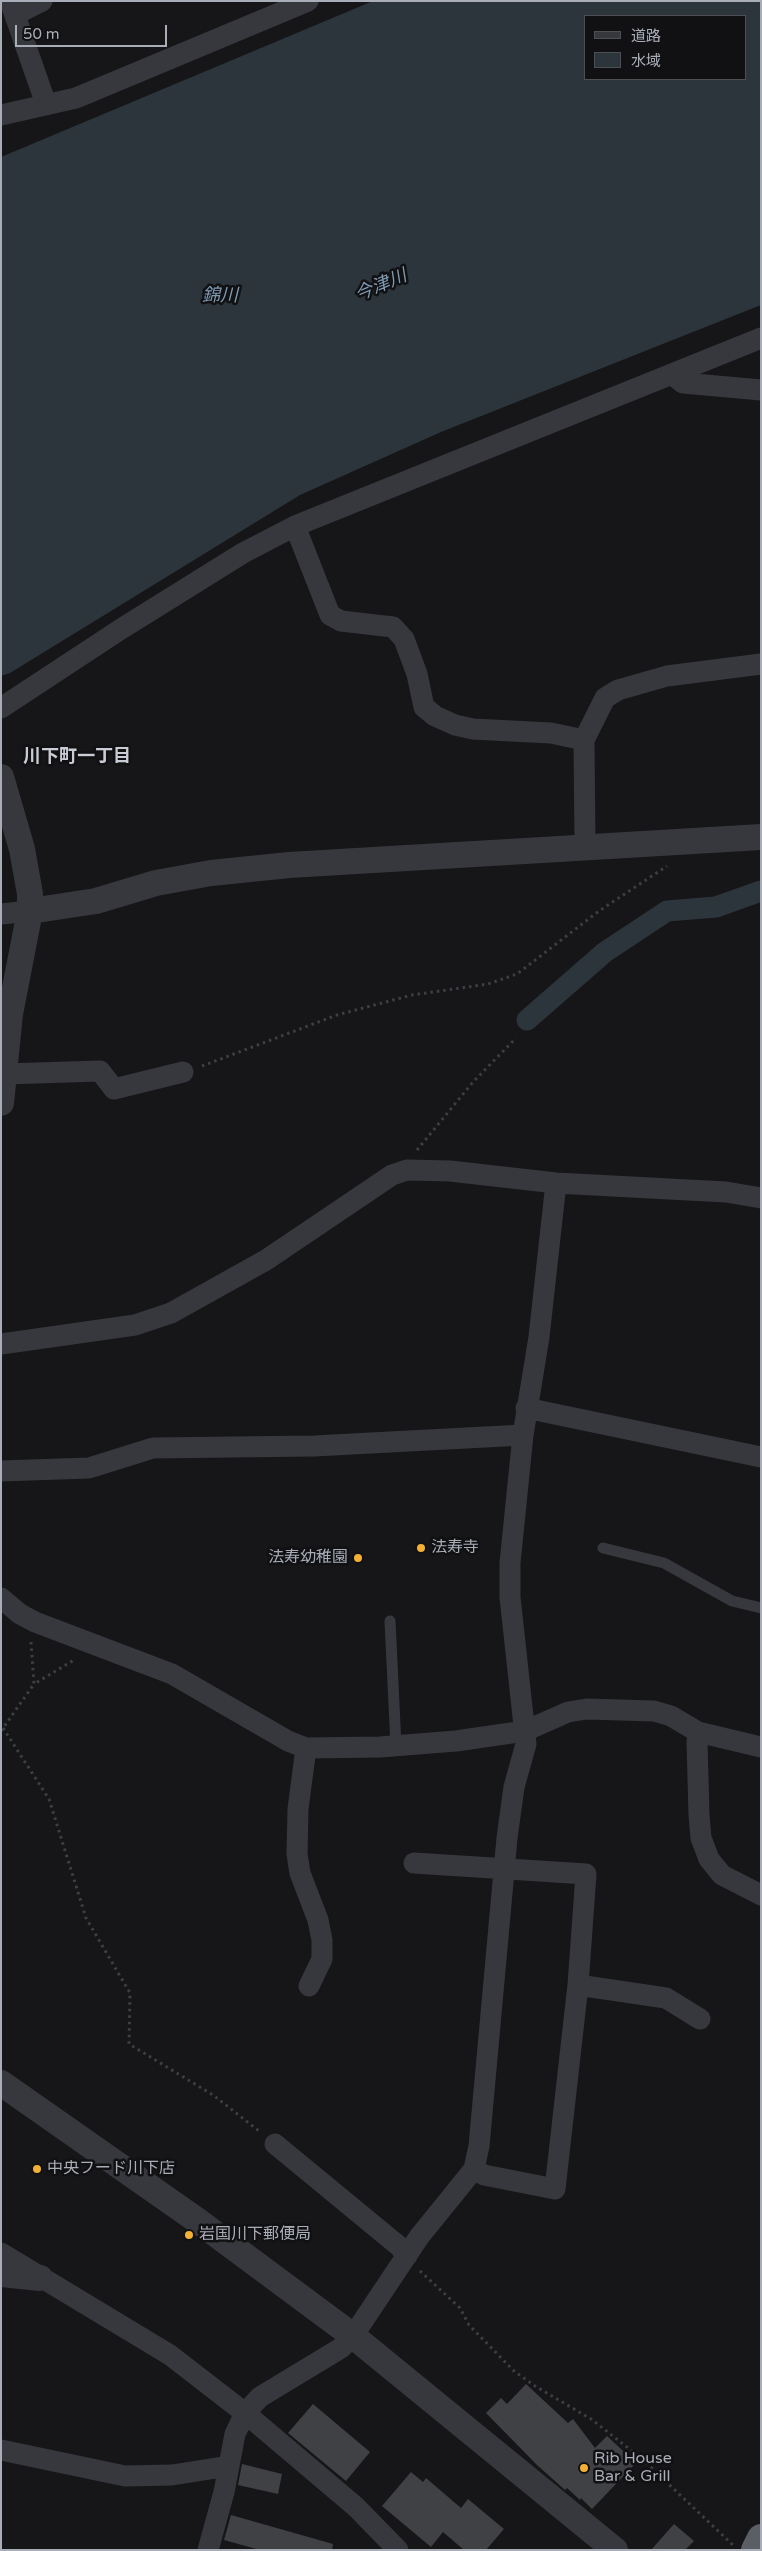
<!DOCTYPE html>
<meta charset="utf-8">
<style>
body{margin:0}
#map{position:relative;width:762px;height:2551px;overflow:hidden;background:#161618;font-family:"Varela Round","Noto Sans JP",sans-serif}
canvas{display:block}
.frame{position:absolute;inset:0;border:2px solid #a8adb8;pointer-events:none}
.legend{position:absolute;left:584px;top:15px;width:162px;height:65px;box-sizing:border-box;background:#111113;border:1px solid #4d4f55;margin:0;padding:6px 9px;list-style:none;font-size:15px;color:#a8adb8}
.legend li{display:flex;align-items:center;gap:10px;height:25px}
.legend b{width:25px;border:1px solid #4d4f55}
.scale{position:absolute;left:15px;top:25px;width:152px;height:22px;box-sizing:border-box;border:2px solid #a8adb8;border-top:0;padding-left:6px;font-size:15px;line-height:18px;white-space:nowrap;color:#a8adb8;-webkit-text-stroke:4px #111113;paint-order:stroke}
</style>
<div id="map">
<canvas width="762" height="2551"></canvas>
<div class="frame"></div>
<ul class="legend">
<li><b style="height:6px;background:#37383d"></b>道路</li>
<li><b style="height:14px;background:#2c353c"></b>水域</li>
</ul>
<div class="scale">50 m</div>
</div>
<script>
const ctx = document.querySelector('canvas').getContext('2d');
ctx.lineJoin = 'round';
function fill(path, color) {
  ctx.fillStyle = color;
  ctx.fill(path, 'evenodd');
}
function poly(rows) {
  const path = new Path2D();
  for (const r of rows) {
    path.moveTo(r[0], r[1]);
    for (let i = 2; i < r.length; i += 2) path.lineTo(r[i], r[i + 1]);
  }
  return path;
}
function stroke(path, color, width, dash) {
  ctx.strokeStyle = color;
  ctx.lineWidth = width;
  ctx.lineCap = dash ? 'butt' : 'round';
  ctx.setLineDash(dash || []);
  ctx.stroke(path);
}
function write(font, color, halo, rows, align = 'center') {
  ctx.font = font + ' "Varela Round","Noto Sans JP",sans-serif';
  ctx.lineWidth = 5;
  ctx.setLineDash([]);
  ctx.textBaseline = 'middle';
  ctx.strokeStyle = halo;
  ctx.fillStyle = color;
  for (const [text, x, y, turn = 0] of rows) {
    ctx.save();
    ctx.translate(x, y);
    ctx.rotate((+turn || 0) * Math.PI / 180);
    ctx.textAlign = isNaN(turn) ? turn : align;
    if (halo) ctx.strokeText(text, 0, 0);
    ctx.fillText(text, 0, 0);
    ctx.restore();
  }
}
fill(poly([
 [373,1,761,1,761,305,441,432,300,495,10,673,1,676,1,157],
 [586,16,746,16,746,79,586,79]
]), '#2c353c');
stroke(poly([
 [527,1020,605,952,667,911,716,907,761,891]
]), '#2c353c', 21);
fill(poly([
 [526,2384,568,2423,573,2419,595,2448,607,2436,636,2463,592,2509,581,2498,580,2500,567,2488,565,2490,537,2465,486,2413,501,2398,507,2404],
 [313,2404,370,2452,346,2481,288,2433],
 [242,2464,282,2474,278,2494,238,2485],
 [411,2472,423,2482,426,2478,461,2508,468,2499,504,2529,486,2550,464,2550,443,2532,431,2547,382,2506],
 [231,2515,333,2544,332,2550,260,2550,224,2540],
 [674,2524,694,2541,685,2550,651,2550]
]), '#404145');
stroke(poly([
 [202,1066,337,1015,412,995,488,984,517,974,599,911,667,866],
 [417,1150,473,1082,516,1038],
 [31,1642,34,1684,74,1660],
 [3,1728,49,1799,86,1918,130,1993,129,2044,213,2095,259,2131],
 [1,1731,34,1684],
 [420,2271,460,2308,469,2325,514,2371,535,2386,591,2419,641,2458,733,2545]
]), '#3d3f44', 3, [2.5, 4]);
stroke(poly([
 [603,1548,664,1563,732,1601,761,1608],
 [390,1621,396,1746]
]), '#37383d', 11);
stroke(poly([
 [10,1,46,104],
 [16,14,42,1],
 [1,115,76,98,308,1],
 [673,375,683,383,761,390],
 [295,526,330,615,341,621,393,627,404,639,417,674,424,707,435,716,455,725,473,729,551,733,584,740],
 [1,708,121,629,243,553,295,526,761,338],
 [585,846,584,740,605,698,618,690,667,676,761,664],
 [1,914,30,911],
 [4,1074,100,1071,114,1089,183,1072],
 [1,1344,135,1325,171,1313,266,1260,392,1175,407,1170,450,1171,556,1183,726,1192,761,1198],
 [526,1408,761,1457],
 [1,1471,89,1468,153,1448,314,1446,523,1435],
 [1,1598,20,1614,35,1622,172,1674,288,1741,306,1748,380,1747,456,1741,525,1731,568,1712,587,1709,654,1711,671,1716,698,1732,761,1747],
 [698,1732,697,1742,699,1815,701,1838,709,1859,722,1875,761,1895],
 [306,1748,298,1809,297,1854,300,1873,318,1920,322,1940,322,1959,309,1986],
 [414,1863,586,1874,578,1985,555,2189,484,2175,474,2169],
 [578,1985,666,1998,700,2019],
 [275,2144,400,2247,407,2256],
 [1,2253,170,2355,245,2413,356,2507,398,2550],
 [1,2450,125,2476,172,2475,229,2466],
 [208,2550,224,2492,235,2434,245,2413,260,2397,341,2348,353,2336,419,2237,474,2169,479,2146,507,1838,514,1787,526,1744,510,1597,510,1563,523,1435,539,1337,556,1183]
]), '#37383d', 21);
stroke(poly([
 [1,777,22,849,30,894,30,911,10,1014,1,1103],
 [30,911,96,901,156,883,211,873,289,865,761,837],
 [1,2083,198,2221,353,2336,615,2550],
 [1,2274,40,2278]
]), '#37383d', 26);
stroke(poly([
 [755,2550,761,2538]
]), '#5b5e65', 28);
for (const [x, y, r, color] of [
 [421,1548,5,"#f2b134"],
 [358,1558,5,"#f2b134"],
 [37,2169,5,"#f2b134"],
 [189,2235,5,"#f2b134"],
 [584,2468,5,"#f2b134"]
]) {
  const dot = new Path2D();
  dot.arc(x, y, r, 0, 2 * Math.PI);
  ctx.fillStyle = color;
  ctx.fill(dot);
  stroke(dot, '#111113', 2);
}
write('16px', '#a8adb8', '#111113', [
 ["法寿寺",431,1548],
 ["法寿幼稚園",348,1558,"right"],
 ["中央フード川下店",47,2169],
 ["岩国川下郵便局",199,2235],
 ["Rib House",594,2459],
 ["Bar & Grill",594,2477]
], 'left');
write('italic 18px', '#7f9bb3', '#111113', [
 ["今津川",381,286,-23],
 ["錦川",220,296]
]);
write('bold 18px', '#c9ccd4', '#111113', [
 ["川下町一丁目",77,757]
]);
</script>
